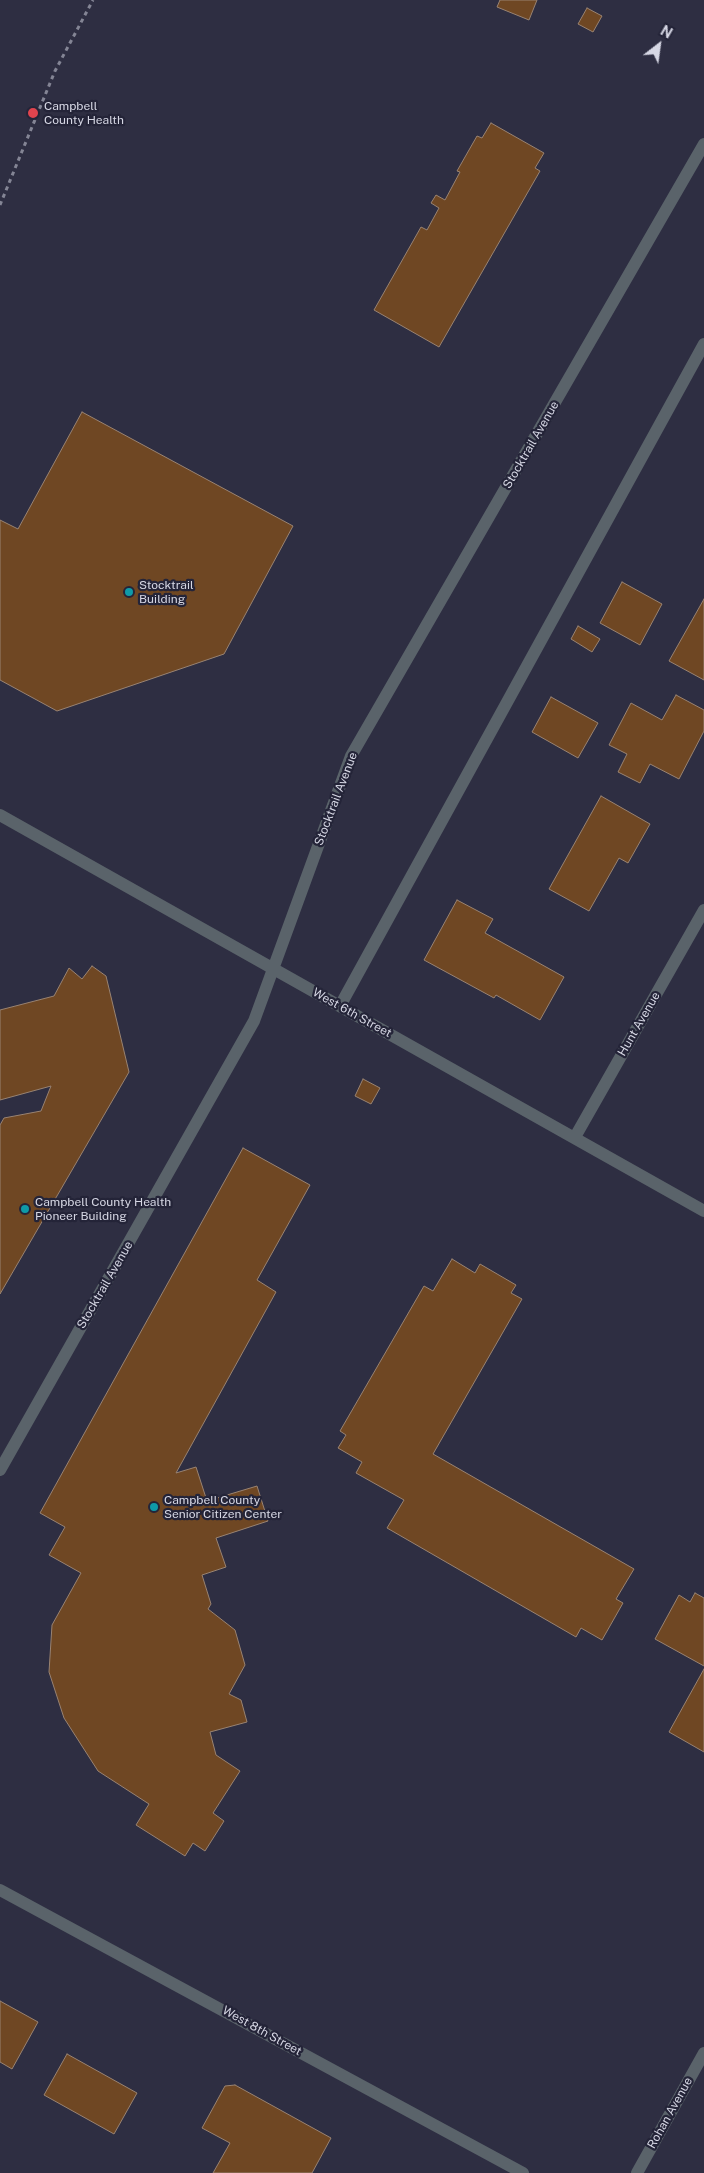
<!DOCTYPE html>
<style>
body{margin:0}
#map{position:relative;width:704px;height:2173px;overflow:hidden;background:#2e2e42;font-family:"Public Sans",sans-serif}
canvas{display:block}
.north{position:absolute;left:634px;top:20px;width:50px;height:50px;-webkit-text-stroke:4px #242438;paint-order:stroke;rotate:30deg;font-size:14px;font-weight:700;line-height:20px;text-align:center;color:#d6d7e4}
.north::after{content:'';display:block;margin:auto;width:18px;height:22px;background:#d6d7e4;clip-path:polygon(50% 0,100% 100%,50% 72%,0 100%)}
</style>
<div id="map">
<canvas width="704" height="2173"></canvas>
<div class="north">N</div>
</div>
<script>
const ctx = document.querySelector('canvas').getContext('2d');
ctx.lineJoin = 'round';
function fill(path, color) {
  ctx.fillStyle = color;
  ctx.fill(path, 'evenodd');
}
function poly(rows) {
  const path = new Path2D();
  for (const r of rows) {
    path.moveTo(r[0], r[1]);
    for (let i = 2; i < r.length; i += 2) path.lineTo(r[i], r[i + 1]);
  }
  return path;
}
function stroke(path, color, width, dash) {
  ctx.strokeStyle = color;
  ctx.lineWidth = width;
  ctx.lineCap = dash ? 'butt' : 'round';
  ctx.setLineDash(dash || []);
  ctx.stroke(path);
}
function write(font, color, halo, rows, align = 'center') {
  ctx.font = font + ' "Public Sans",sans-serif';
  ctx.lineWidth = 4.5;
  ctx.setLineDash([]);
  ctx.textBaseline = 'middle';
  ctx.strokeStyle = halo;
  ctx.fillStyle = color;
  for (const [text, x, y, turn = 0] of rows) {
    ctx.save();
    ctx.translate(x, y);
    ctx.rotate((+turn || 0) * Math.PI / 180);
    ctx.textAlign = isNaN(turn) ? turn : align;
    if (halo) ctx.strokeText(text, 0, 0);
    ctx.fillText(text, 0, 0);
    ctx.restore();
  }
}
const building = poly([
 [500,0,537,0,529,20,497,7,500,0],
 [587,8,602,16,593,32,578,24,587,8],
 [491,123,544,153,535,168,540,171,439,347,374,310,421,227,427,230,439,208,431,203,436,195,445,200,460,172,457,171,477,136,482,138,491,123],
 [82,412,293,526,224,654,57,711,0,680,0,520,18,529,82,412],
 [622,582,662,604,640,645,600,623,622,582],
 [704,599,704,680,669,661,704,599],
 [578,626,600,639,592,652,571,639,578,626],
 [676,695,704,710,704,731,679,779,650,764,640,783,618,772,627,754,609,745,631,703,662,720,676,695],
 [551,697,598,723,578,758,532,732,551,697],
 [601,796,650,824,628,863,619,858,589,911,549,889,601,796],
 [457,900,493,919,485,933,564,977,540,1020,496,995,494,998,424,960,457,900],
 [92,966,106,976,129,1072,0,1294,0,1125,4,1118,41,1111,51,1086,0,1100,0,1010,54,996,69,968,82,979,92,966],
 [363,1079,380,1088,371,1104,355,1096,363,1079],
 [243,1148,310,1185,257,1280,276,1292,176,1473,196,1467,207,1501,257,1486,268,1521,216,1538,226,1567,202,1575,211,1604,208,1609,235,1630,245,1665,229,1694,241,1700,247,1722,210,1732,216,1755,240,1771,213,1813,224,1821,205,1851,193,1843,185,1856,136,1825,149,1804,98,1771,64,1718,49,1672,52,1625,81,1573,49,1555,65,1527,40,1513,243,1148],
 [452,1259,475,1273,480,1264,516,1285,511,1293,522,1299,433,1454,634,1569,616,1599,623,1603,602,1640,581,1628,576,1637,387,1528,404,1500,356,1473,362,1462,338,1448,346,1435,340,1431,424,1286,433,1291,452,1259],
 [695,1593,704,1598,704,1666,655,1639,679,1595,690,1602,695,1593],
 [704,1669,704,1752,669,1732,704,1669],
 [0,2001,38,2022,12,2069,0,2062,0,2001],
 [67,2054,137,2093,114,2134,44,2095,67,2054],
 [235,2085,331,2138,312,2173,213,2173,230,2143,202,2128,225,2086,235,2085]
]);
fill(building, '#6f4723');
stroke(building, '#998372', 1);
stroke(poly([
 [0,205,55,71,93,0]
]), '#848595', 3, [4, 4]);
stroke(poly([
 [340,1006,704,344]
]), '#5a636a', 12);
stroke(poly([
 [0,815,704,1211],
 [575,1137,704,910],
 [0,1470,254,1021,351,756,704,144],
 [0,1890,523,2173],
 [637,2173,704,2053]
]), '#5a636a', 12);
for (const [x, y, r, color] of [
 [33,113,6,"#e0444e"],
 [129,592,5,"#0f9aa8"],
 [25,1209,5,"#0f9aa8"],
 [154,1507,5,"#0f9aa8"]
]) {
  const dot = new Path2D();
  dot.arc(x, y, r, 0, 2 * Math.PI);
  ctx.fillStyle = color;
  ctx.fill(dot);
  stroke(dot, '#242438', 2);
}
write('12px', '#d6d7e4', '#242438', [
 ["Campbell",44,106],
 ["County Health",44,120],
 ["Stocktrail",139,585],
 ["Building",139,599],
 ["Campbell County Health",35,1202],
 ["Pioneer Building",35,1216],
 ["Campbell County",164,1500],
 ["Senior Citizen Center",164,1514]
], 'left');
write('12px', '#d6d7e4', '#242438', [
 ["Stocktrail Avenue",531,445,-60],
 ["Stocktrail Avenue",336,799,-69],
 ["West 6th Street",352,1013,29],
 ["Hunt Avenue",639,1024,-60],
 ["Stocktrail Avenue",105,1285,-60],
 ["West 8th Street",262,2031,29],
 ["Rohan Avenue",670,2113,-61]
]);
</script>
